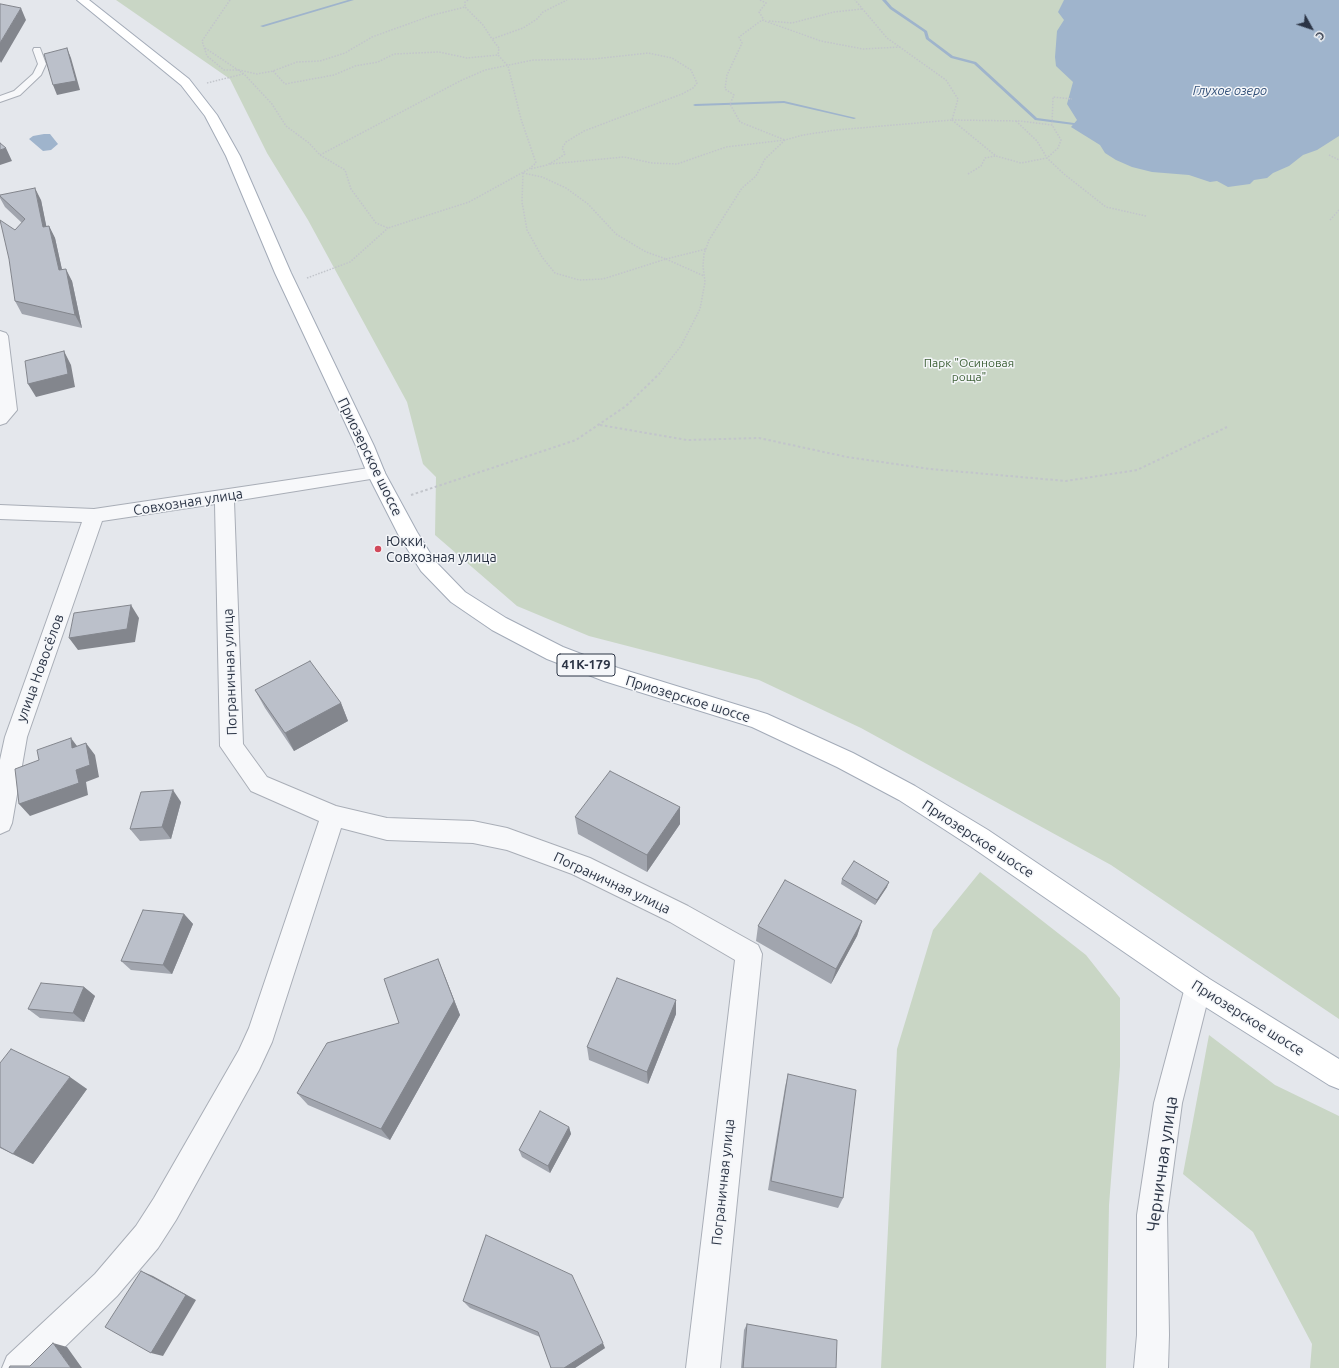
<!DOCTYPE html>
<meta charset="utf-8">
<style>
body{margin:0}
#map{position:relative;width:1339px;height:1368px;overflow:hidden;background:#e4e7ec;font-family:Ubuntu,sans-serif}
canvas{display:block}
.north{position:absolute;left:1291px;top:8px;width:40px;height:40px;-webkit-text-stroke:3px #f4f6f9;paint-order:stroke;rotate:130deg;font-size:11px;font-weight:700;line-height:16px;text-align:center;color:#2b3445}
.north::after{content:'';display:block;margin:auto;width:14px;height:18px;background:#2b3445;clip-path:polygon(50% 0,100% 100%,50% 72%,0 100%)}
</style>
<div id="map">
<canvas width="1339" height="1368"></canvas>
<div class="north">С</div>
</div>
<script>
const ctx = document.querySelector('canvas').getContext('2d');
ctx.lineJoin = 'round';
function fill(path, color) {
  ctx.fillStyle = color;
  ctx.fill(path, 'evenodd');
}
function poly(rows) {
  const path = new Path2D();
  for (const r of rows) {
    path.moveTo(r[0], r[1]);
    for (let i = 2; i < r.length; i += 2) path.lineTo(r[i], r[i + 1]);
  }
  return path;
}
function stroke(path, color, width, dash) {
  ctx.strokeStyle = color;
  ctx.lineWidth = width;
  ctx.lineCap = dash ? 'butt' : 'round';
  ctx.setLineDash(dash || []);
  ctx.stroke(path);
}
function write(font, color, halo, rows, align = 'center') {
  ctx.font = font + ' Ubuntu,sans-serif';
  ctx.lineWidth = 3;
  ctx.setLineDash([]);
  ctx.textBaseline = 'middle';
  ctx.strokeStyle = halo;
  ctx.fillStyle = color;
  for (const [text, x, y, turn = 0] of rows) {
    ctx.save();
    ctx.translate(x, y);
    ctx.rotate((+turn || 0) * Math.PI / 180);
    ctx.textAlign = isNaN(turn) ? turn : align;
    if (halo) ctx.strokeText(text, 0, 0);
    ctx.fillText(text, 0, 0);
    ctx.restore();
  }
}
fill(poly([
 [116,0,1339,0,1339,1019,1111,865,861,728,759,680,589,636,517,606,435,535,436,477,423,464,407,402,308,220,267,153,230,79],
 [980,872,1086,955,1120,998,1120,1066,1109,1205,1106,1368,881,1368,897,1049,933,930],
 [1209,1035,1275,1085,1339,1116,1339,1368,1310,1368,1312,1344,1253,1232,1183,1174]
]), '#c9d6c5');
fill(poly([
 [1064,0,1339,0,1339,136,1317,150,1303,155,1289,166,1273,173,1267,178,1254,180,1250,184,1228,187,1217,181,1210,182,1189,175,1152,172,1132,167,1116,160,1105,153,1100,145,1071,127,1077,120,1067,104,1073,82,1056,66,1055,57,1057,31,1064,20,1058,12],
 [44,134,50,134,58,144,51,150,43,151,29,139,33,136]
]), '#9fb4cc');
fill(poly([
 [348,0,354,0,263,27,260,26,348,0],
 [882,0,886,0,892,7,927,31,929,38,953,56,976,62,1037,118,1074,123,1076,124,1074,125,1035,120,974,64,951,58,926,39,924,32,890,9,882,0],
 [784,101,856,118,854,119,784,103,695,106,693,105,695,104,784,101]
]), '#9fb4cc');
const service = poly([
 [34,48,40,48,46,64,41,75,20,95,0,102,0,96,14,91,33,74,38,64,33,50,34,48]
]);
const minor = poly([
 [0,331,6,333,8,336,17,410,6,423,0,425,0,331],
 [376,467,383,469,385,473,383,477,234,501,243,744,267,777,336,806,387,818,473,821,507,828,590,858,688,906,758,945,762,954,720,1368,686,1368,735,960,670,922,572,874,507,850,473,843,387,840,341,828,272,1042,259,1070,176,1220,158,1248,117,1296,43,1368,2,1368,7,1356,95,1274,136,1226,154,1198,239,1050,249,1028,319,821,251,791,220,746,215,504,102,521,27,737,12,823,9,830,0,834,0,760,5,737,82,522,0,519,0,505,94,509,376,467],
 [1198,974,1208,978,1211,987,1182,1103,1167,1215,1169,1335,1168,1368,1134,1368,1137,1335,1137,1215,1154,1103,1185,987,1188,978,1198,974]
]);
const primary = poly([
 [77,0,89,0,189,79,217,115,240,156,291,273,374,446,385,473,417,532,435,561,465,592,506,618,563,647,618,668,767,714,853,753,915,786,988,830,1208,978,1339,1059,1339,1089,1329,1085,1188,996,970,846,899,800,837,767,752,727,604,681,547,659,492,630,451,602,421,571,398,534,367,473,356,446,275,273,226,156,205,116,181,85,77,0]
]);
stroke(service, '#a9aeb7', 2);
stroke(minor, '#a9aeb7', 2);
stroke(primary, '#a3abb8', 2);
stroke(poly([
 [230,0,202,41,207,56,224,70,239,70,257,74,273,71,297,62,320,61,345,53,372,37,433,15,465,7],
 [468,0,465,2,465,7,483,25,492,39],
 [760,0,766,3,759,12,764,20],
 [769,21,792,23,834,12,862,9],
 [205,48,244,74,272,104,286,126,309,143,320,155,345,170,351,189,376,223,388,228,469,202,529,169,536,163,521,119,508,66,498,55,499,48,492,39,523,28,537,19,543,12,567,0],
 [273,71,285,84,334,75,355,66,378,62,394,54,439,52,467,58,498,55],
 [207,83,243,74],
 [952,120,996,156,1021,163,1047,158,1058,148,1061,140,1052,125],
 [952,120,1020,121,1052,125,1053,97,1072,99],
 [1016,121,1037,141,1047,158,1064,174,1106,207,1146,216],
 [320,155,460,81,485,70,533,60,594,59,648,53,672,58,691,70,697,83,693,88,682,94,584,131,566,142,562,148,565,154,558,159,547,165,530,169],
 [1329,155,1339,160],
 [550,164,624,157,652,163,677,164,726,147,785,140,740,122,730,104,734,95,725,89,727,75,742,43,739,37,762,20,821,41,863,49,900,47],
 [523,173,542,177,566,188,588,204,616,234,646,252,666,259,603,279,579,280,555,273,542,257,527,230,522,202,523,173],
 [968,174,981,166,985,158,995,156],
 [1330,220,1339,210],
 [666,259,704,276],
 [666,259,706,249],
 [307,278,350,262,388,228],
 [659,374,681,346,700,309,705,282,703,266,704,254,709,240,742,188,756,176,765,159,785,140,803,135,836,130,952,120,958,99,946,80,887,38,855,0]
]), '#c2c5cb', 1.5, [1.5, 1.5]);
stroke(poly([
 [600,425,687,440,759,438,847,457,930,469,1066,481,1137,470,1227,427],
 [411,495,576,440,626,406,660,373]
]), '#c2c5cb', 2, [2.5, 2.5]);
fill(service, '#f7f8fa');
fill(minor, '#f7f8fa');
fill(primary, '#fff');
fill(poly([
 [0,195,41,200,46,226,49,226,55,238,62,270,72,281,82,328,22,314,15,301,15,230,22,223,5,207,0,198],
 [255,690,341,703,348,721,294,751,265,708],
 [181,802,171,839,140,841,130,829],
 [680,807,680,824,647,872,578,834,575,817],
 [842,879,887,887,875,905,841,884],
 [184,914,193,924,172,974,131,970,121,961],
 [862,921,857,936,831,984,756,941,758,926],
 [444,974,460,1015,390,1140,308,1105,297,1093,399,1023],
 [84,987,95,996,84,1022,40,1018,28,1009],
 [676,1000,676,1014,648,1084,589,1060,587,1047],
 [0,1063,87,1089,33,1164,0,1148],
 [788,1074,843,1198,838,1208,768,1190,785,1087],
 [569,1127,571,1134,550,1173,522,1157,519,1150],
 [463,1301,605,1348,575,1368,551,1368,540,1337,470,1308],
 [747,1324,836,1368,741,1368,744,1330]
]), '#a1a5ae');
fill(poly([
 [21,8,26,20,1,63,0,61,0,43],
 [67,48,71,58,80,90,57,95,53,85],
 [6,148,12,161,0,165,0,150],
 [35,188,41,200,49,239,43,227],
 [49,226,55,238,65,283,59,270],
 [66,269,72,281,82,328,75,315],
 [64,351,71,365,75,387,36,397,28,384],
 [131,605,139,618,135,642,78,650,69,638],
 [341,703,348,721,294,751,285,733],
 [71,738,80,750,72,748],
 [86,743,95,755,99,777,86,782,88,795,30,816,19,804,76,770],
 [173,790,181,802,171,839,162,827],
 [680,807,680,824,647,872,647,855],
 [889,882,887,887,875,905,877,900],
 [184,914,193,924,172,974,163,965],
 [862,921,857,936,831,984,836,969],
 [438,959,460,1015,390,1140,381,1129],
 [84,987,95,996,84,1022,73,1013],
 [676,1000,676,1014,648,1084,647,1072],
 [70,1077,87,1089,33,1164,13,1154],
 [569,1127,571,1134,550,1173,548,1166],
 [141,1271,153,1276,196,1300,163,1356,151,1353],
 [53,1343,67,1347,82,1368,71,1368],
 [603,1343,605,1348,575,1368,564,1368]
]), '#83868d');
const building = poly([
 [0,4,1,4,21,8,0,43,0,4],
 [67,48,76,81,53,85,44,54,67,48],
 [0,143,6,148,0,150,0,143],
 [35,188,43,227,49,226,59,270,66,269,75,315,15,301,9,259,0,220,15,230,25,219,0,196,0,195,35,188],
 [64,351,68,374,28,384,25,361,64,351],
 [131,605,127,629,69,638,74,613,131,605],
 [310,661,341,703,285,733,255,690,310,661],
 [71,738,72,748,86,743,90,765,76,770,79,783,19,804,15,769,39,760,37,750,71,738],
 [610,771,680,807,647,855,575,817,610,771],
 [173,790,162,827,130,829,141,792,173,790],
 [854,861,889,882,877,900,842,879,854,861],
 [785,880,862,921,836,969,758,926,785,880],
 [143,910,184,914,163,965,121,961,143,910],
 [438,959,454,1001,381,1129,297,1093,327,1043,399,1023,384,979,438,959],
 [617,978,676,1000,647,1072,587,1047,617,978],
 [41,983,84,987,73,1013,28,1009,41,983],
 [11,1049,70,1077,13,1154,0,1147,0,1063,11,1049],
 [788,1074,856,1090,843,1198,771,1181,788,1074],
 [540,1111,569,1127,548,1166,519,1150,540,1111],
 [486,1235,572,1275,603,1343,564,1368,551,1368,538,1332,463,1301,486,1235],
 [141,1271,186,1295,151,1353,105,1327,141,1271],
 [747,1324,837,1340,836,1368,743,1368,747,1324],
 [53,1343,71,1368,9,1368,10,1366,30,1366,53,1343]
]);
fill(building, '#bbc0ca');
stroke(building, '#83868d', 1);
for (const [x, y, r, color] of [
 [378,549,4,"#d1495b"]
]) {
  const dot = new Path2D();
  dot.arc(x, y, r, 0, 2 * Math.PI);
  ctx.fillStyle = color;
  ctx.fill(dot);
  stroke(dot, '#f4f6f9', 1.5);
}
write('12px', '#3f6138', '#f4f6f9', [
 ["Парк \"Осиновая",969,363],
 ["роща\"",969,377]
]);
write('italic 13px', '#34527a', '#f4f6f9', [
 ["Глухое озеро",1230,91]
]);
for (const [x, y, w] of [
 [586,665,58]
]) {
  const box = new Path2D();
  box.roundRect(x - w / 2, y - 11, w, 22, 3);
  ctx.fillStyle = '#f4f6f9';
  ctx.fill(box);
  stroke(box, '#2b3445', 1);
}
write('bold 13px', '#2b3445', null, [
 ["41К-179",586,665]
]);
write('14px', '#2b3445', '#f4f6f9', [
 ["Приозерское шоссе",370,457,64],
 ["Совхозная улица",188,502,-9],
 ["улица Новосёлов",40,668,-70],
 ["Пограничная улица",230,672,-92],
 ["Приозерское шоссе",688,699,17],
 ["Приозерское шоссе",978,839,33],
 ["Пограничная улица",612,883,25],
 ["Приозерское шоссе",1248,1018,32],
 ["Пограничная улица",723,1182,-84]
]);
write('14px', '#2b3445', '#f4f6f9', [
 ["Юкки,",386,541],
 ["Совхозная улица",386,557]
], 'left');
write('17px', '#2b3445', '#f4f6f9', [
 ["Черничная улица",1162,1164,-82]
]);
</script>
